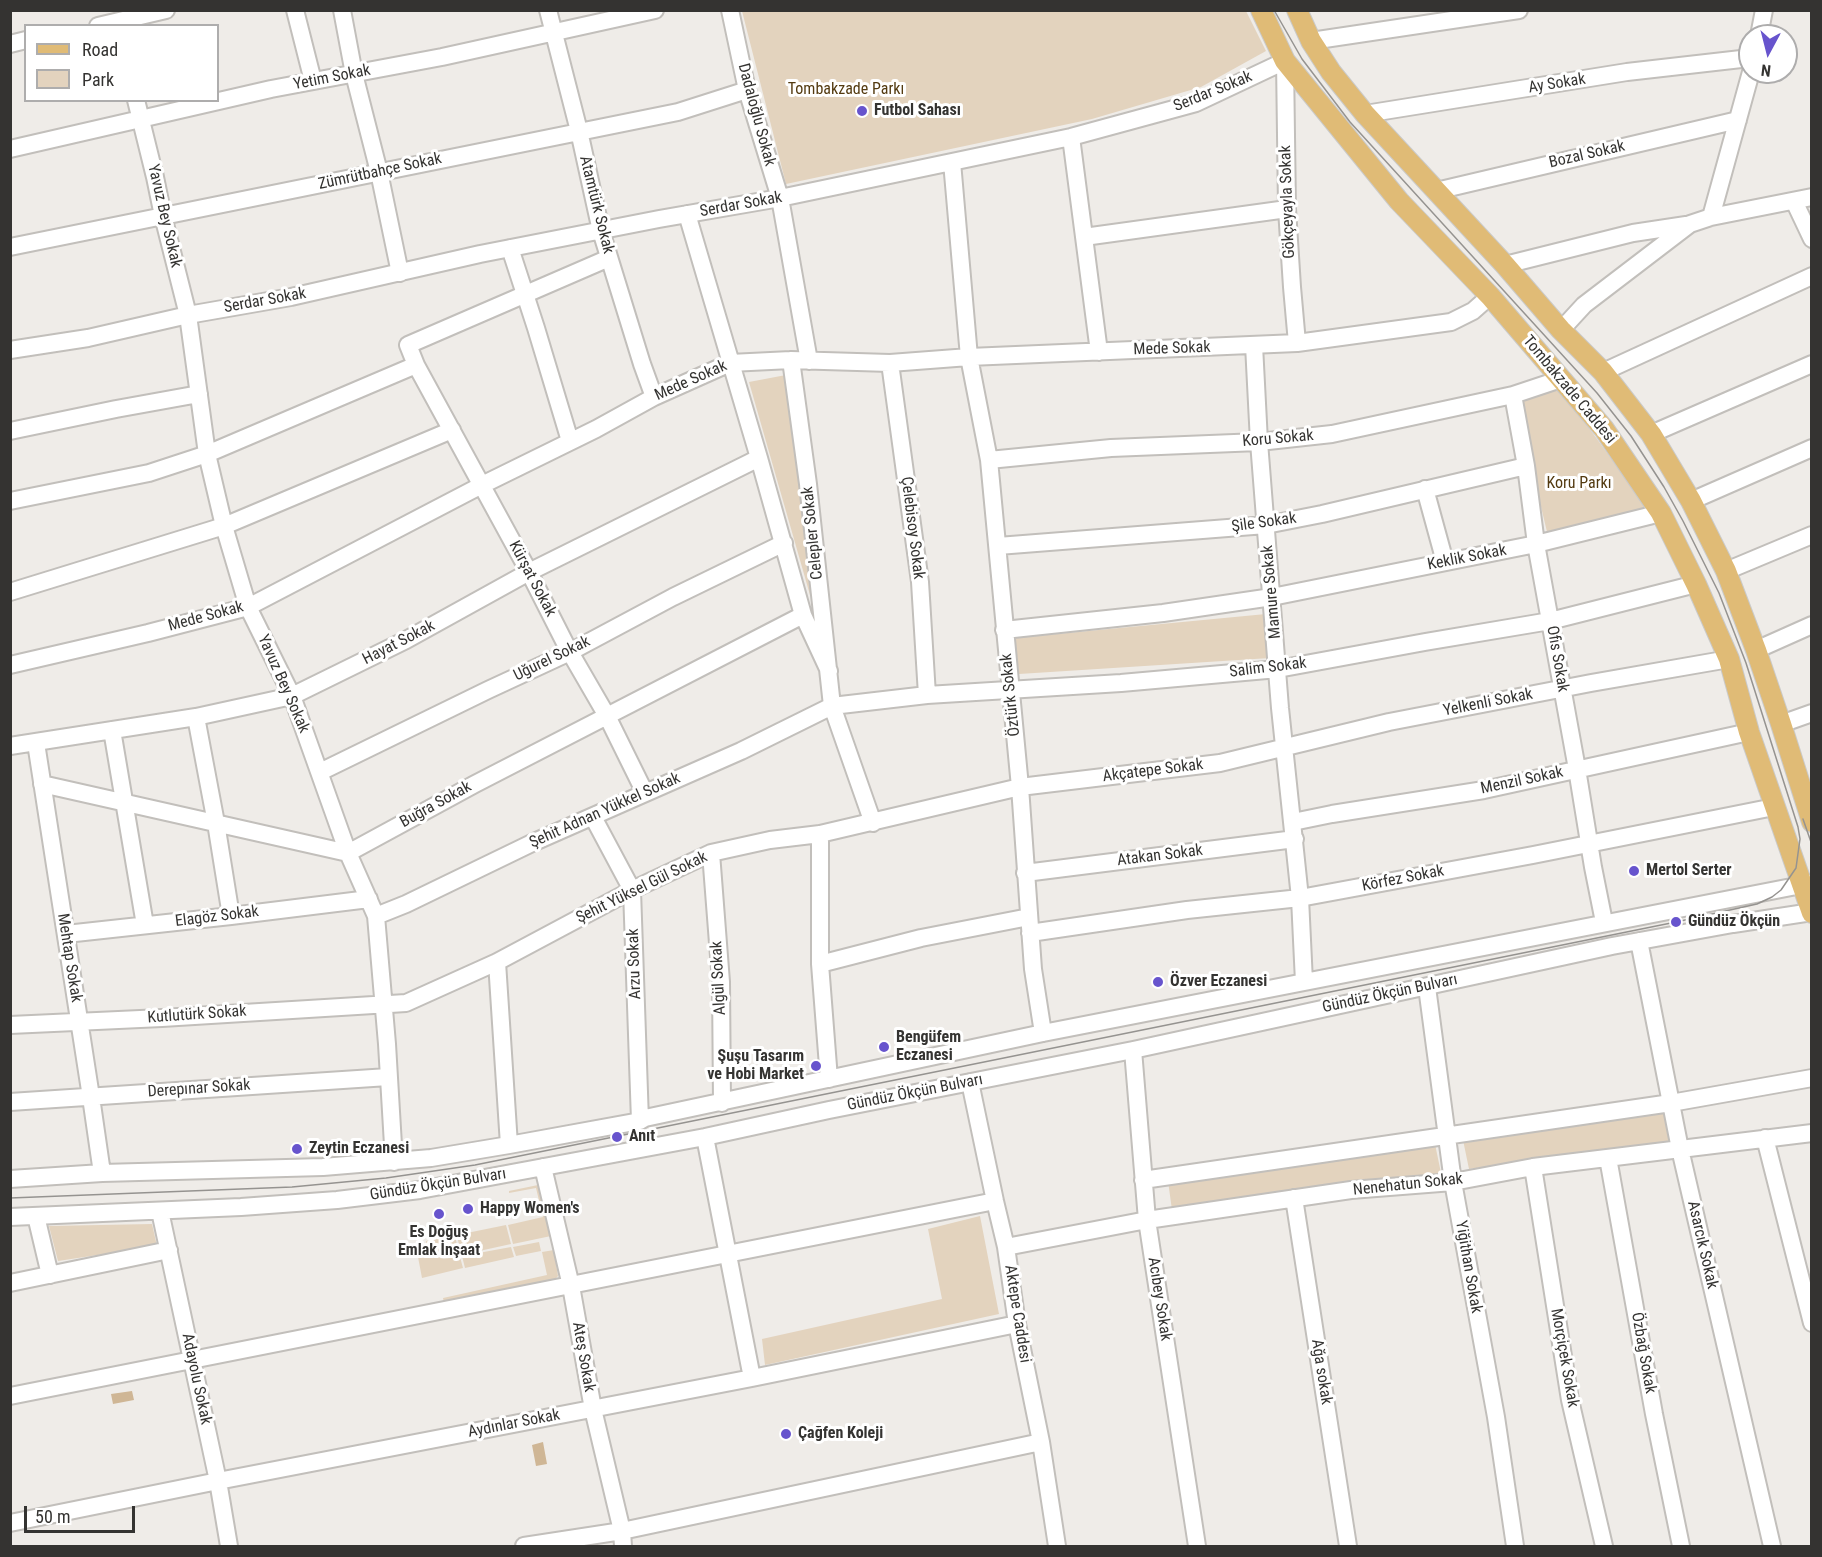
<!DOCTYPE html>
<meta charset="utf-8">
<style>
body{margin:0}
#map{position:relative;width:1822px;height:1557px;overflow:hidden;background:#efece8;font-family:"Roboto Condensed",sans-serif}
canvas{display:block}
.frame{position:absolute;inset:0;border:12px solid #343331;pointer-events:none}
.legend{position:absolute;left:24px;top:24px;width:195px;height:78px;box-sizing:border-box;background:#fff;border:2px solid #aeadad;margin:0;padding:8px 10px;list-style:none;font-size:18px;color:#343331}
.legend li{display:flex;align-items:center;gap:12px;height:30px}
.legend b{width:30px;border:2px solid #aeadad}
.north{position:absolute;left:1738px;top:24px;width:60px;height:60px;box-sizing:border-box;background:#fff;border:2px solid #aeadad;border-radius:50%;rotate:187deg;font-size:16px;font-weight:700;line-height:24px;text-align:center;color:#343331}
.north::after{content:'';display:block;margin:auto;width:21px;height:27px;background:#6754cd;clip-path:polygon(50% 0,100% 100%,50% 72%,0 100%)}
.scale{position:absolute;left:24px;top:1506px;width:111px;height:27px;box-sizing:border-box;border:3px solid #343331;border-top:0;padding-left:8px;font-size:18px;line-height:21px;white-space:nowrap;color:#343331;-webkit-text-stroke:4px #fff;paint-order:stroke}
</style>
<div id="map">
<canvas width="1822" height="1557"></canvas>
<div class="frame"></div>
<ul class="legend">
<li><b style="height:8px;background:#e0bb76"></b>Road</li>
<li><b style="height:16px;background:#e3d3be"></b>Park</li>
</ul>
<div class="north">N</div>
<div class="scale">50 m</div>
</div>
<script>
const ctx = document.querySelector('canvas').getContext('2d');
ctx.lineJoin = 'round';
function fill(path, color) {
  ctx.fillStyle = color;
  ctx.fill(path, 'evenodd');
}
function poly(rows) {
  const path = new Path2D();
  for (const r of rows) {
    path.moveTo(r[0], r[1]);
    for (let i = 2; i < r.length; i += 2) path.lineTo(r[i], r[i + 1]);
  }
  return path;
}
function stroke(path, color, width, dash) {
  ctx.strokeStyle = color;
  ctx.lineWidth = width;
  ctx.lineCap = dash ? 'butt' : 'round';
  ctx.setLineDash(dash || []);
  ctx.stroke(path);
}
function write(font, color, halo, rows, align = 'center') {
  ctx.font = font + ' "Roboto Condensed",sans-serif';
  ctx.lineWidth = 6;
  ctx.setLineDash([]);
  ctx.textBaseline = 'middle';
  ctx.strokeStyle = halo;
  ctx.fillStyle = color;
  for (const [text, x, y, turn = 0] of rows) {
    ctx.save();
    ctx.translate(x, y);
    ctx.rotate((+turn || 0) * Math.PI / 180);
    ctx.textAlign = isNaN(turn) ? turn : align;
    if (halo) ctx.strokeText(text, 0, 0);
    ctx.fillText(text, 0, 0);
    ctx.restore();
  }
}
fill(poly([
 [742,11,1246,11,1266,51,1201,87,1092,119,786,184],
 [786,375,815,594,810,595,749,382],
 [1560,388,1647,508,1548,536,1516,402],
 [1266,614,1270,658,1019,674,1015,638],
 [1668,1110,1673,1142,1469,1169,1463,1140],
 [1435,1144,1441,1173,1172,1210,1168,1181],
 [538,1185,551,1236,513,1244,508,1225,543,1217,536,1188,509,1193,509,1191],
 [980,1216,999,1314,765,1365,762,1339,942,1299,928,1229],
 [152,1224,157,1246,58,1261,49,1226],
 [506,1225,511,1244,461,1255,457,1235],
 [455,1236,459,1254,440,1259,460,1257,463,1268,422,1278,418,1257,429,1255,426,1241],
 [539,1242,541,1251,516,1256,513,1247],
 [511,1247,514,1257,465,1268,462,1256],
 [554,1250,558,1276,552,1283,444,1303,443,1298,547,1275,542,1252]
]), '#e3d3be');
fill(poly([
 [132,1391,134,1400,113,1404,111,1394],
 [543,1442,547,1464,536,1466,532,1445]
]), '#cfb695');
const minor = poly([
 [295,10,313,81],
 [342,10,354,74,379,172,400,273],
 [548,10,579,131,601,231,642,364,654,397],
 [730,10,747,90,780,198,809,361],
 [98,26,166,10],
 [1759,36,1764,10],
 [1311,41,1519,10],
 [10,44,26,40],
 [136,100,155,177,163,216,188,315,207,454,224,526,248,607,292,696,348,853,376,916,387,1044,394,1162],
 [1365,114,1627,72,1750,58],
 [1071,137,1099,352],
 [10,149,271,89,442,57,655,10],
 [952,162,969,357,989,460,1020,787,1033,969,1043,1033],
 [1436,191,1738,120],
 [1794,201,1812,239],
 [687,214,759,458,803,615,829,671],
 [1711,217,1751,72],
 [1084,237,1287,209],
 [10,247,678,112,747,90],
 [510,248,536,328,570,441],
 [609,258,408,345,416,365,529,572,567,647,607,716,645,793],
 [1505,265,1633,233,1686,225],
 [1561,330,1584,305,1690,224,1711,217,1812,197],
 [1254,345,1259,442,1280,708,1300,898,1304,982],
 [10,350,88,338,188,315,291,297,480,254,659,219,780,198,1071,137,1196,103,1285,61,1287,209,1292,287,1297,343],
 [791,360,808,484,832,706,873,823],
 [890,363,920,582,927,695],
 [1603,372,1812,276],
 [1513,395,1526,466,1536,544,1577,769,1593,867,1604,922],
 [10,431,116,409,199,394],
 [1651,434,1812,364],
 [989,460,1111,448,1259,442,1332,434,1513,395,1561,379],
 [1425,489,1445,562],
 [10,501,149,473,207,454,416,365],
 [1691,501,1812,448],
 [998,546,1266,525,1322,514,1526,466],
 [1726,571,1812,535],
 [10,592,224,526,452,430],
 [1004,630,1163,613,1272,597,1536,544,1661,513],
 [1756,650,1812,625],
 [10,665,148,633,248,607,482,485,596,429,654,397,730,363,791,360,890,363,969,357,1297,343,1451,322,1473,311,1490,296],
 [196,717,216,823,231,916],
 [1781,724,1812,713],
 [112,730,145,925],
 [36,743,91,1097,102,1173],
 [10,746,196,717,292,696,406,640,529,572,759,458],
 [320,772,488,690,570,652,673,597,784,543],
 [42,784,348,853,475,784,803,615],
 [593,817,632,890,640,1121],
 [1293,822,1332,814,1484,790,1749,732],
 [820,834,820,964,829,1079],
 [711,853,721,982,722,1103],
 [1025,873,1295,839],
 [376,916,406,904,532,843,741,751,832,706,927,695,1121,683,1278,669,1425,642,1550,621,1696,584],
 [1030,933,1187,910,1300,898,1533,855,1774,807],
 [66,934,231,916,369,899],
 [1639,941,1680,1149,1772,1546],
 [497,962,509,1145],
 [820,964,921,938,1029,917],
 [1427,987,1453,1182,1496,1417,1515,1546],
 [10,1025,162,1018,406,1003,497,962,632,890,711,853,770,840,820,834,1020,787,1220,763,1389,722,1591,683,1729,659],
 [1133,1050,1147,1220,1197,1546],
 [970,1082,995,1201,1006,1247,1017,1324,1041,1442,1057,1546],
 [10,1102,388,1077],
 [705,1137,752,1378],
 [1765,1138,1812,1323],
 [1608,1158,1654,1414,1681,1546],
 [543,1167,571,1286,593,1409,622,1531,623,1546],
 [1533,1167,1570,1400,1604,1546],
 [10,1179,102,1173,323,1167,431,1158,509,1145,640,1121,645,1118,1043,1033,1812,883],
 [1143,1180,1671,1103,1812,1078],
 [1294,1198,1348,1546],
 [160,1211,218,1481,229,1546],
 [36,1216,50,1275],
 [10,1217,241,1207,337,1200,420,1190,705,1137,829,1110,1133,1050,1612,946,1733,924,1812,912],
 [1006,1247,1147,1220,1351,1190,1453,1182,1533,1167,1812,1133],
 [10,1283,169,1250],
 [10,1396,995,1201],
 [10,1523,218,1481,752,1378,1017,1324],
 [524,1546,622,1531,1041,1442]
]);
const major = poly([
 [1261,10,1285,61,1399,201,1490,296,1604,429,1661,513,1696,584,1729,659,1749,732,1812,913],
 [1297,10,1311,41,1331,72,1365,114,1505,265,1561,330,1603,372,1651,434,1691,501,1726,571,1756,650,1781,724,1812,822]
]);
stroke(minor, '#c2bfbb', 20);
stroke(major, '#cacac9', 22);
stroke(minor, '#fff', 16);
stroke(major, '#e0bb76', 20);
stroke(poly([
 [1803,819,1812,845],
 [10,1198,292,1187,386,1178,475,1165,1676,922,1757,904,1772,897,1781,890,1796,868,1800,839,1798,827,1746,663,1719,593,1683,521,1664,487,1631,436,1597,393,1350,122,1302,59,1274,10]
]), '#959390', 1.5);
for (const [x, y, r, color] of [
 [862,111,6,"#6754cd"],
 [1634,871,6,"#6754cd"],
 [1676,922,6,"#6754cd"],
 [1158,982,6,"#6754cd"],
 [884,1047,6,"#6754cd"],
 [816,1066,6,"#6754cd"],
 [617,1137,6,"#6754cd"],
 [297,1149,6,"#6754cd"],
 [468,1209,6,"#6754cd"],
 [439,1214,6,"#6754cd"],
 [786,1434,6,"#6754cd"]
]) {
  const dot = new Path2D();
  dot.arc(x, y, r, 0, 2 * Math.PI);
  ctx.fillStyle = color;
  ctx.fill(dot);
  stroke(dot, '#fff', 2);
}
write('16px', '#343331', '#fff', [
 ["Yetim Sokak",332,78,-11],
 ["Ay Sokak",1557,84,-9],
 ["Serdar Sokak",1213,92,-22],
 ["Dadaloğlu Sokak",756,115,75],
 ["Bozal Sokak",1587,155,-13],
 ["Zümrütbahçe Sokak",380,172,-12],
 ["Gökçeyayla Sokak",1288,202,-92],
 ["Atamtürk Sokak",596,205,76],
 ["Serdar Sokak",741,205,-10],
 ["Yavuz Bey Sokak",164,216,77],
 ["Serdar Sokak",265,301,-10],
 ["Mede Sokak",1172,349,-2],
 ["Mede Sokak",691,381,-24],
 ["Tombakzade Caddesi",1569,390,50],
 ["Koru Sokak",1278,439,-5],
 ["Şile Sokak",1264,523,-8],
 ["Çelebisoy Sokak",912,528,83],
 ["Celepler Sokak",813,533,-96],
 ["Keklik Sokak",1467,558,-11],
 ["Kürşat Sokak",532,579,62],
 ["Mamure Sokak",1272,592,-95],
 ["Mede Sokak",206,617,-15],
 ["Hayat Sokak",399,643,-27],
 ["Uğurel Sokak",552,659,-26],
 ["Ofis Sokak",1557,659,80],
 ["Salim Sokak",1268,668,-7],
 ["Yavuz Bey Sokak",283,684,66],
 ["Öztürk Sokak",1011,695,-96],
 ["Yelkenli Sokak",1488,703,-11],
 ["Akçatepe Sokak",1153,771,-7],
 ["Menzil Sokak",1522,781,-12],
 ["Buğra Sokak",436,805,-29],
 ["Şehit Adnan Yükkel Sokak",605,811,-24],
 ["Atakan Sokak",1160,856,-7],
 ["Körfez Sokak",1403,879,-11],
 ["Şehit Yüksel Gül Sokak",642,888,-26],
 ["Elagöz Sokak",217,917,-7],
 ["Mehtap Sokak",69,958,81],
 ["Arzu Sokak",635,964,-92],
 ["Algül Sokak",719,978,-93],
 ["Gündüz Ökçün Bulvarı",1390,994,-12],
 ["Kutlutürk Sokak",197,1015,-4],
 ["Derepınar Sokak",199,1089,-4],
 ["Gündüz Ökçün Bulvarı",915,1093,-11],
 ["Gündüz Ökçün Bulvarı",438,1185,-9],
 ["Nenehatun Sokak",1408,1185,-6],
 ["Asarcık Sokak",1702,1245,77],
 ["Yiğithan Sokak",1468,1267,80],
 ["Acıbey Sokak",1159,1299,81],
 ["Aktepe Caddesi",1017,1314,81],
 ["Özbağ Sokak",1643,1353,80],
 ["Ateş Sokak",583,1357,80],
 ["Morçiçek Sokak",1564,1358,80],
 ["Ağa sokak",1321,1372,81],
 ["Adayolu Sokak",196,1379,78],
 ["Aydınlar Sokak",514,1424,-11]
]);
write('16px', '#533a10', '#fff', [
 ["Tombakzade Parkı",846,90],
 ["Koru Parkı",1579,484]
]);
write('bold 16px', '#343331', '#fff', [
 ["Futbol Sahası",874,111],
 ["Mertol Serter",1646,871],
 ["Gündüz Ökçün",1688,922],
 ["Özver Eczanesi",1170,982],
 ["Bengüfem",896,1038],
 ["Eczanesi",896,1056],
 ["Şuşu Tasarım",804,1057,"right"],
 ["ve Hobi Market",804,1075,"right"],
 ["Anıt",629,1137],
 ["Zeytin Eczanesi",309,1149],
 ["Happy Women's",480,1209],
 ["Es Doğuş",439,1233,"center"],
 ["Emlak İnşaat",439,1251,"center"],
 ["Çağfen Koleji",798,1434]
], 'left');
</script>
